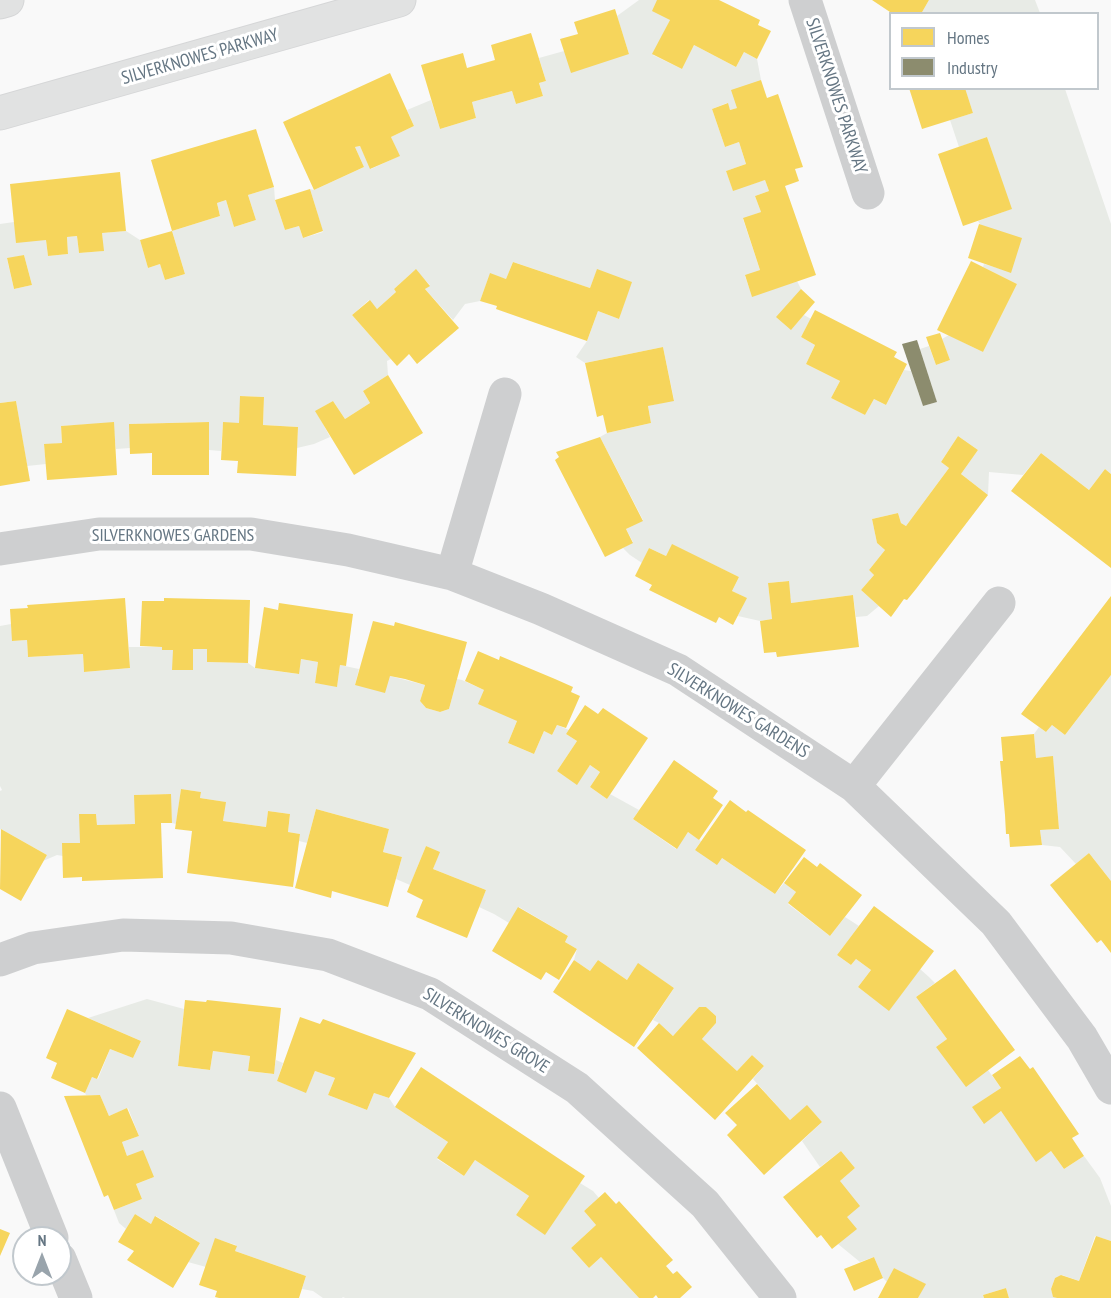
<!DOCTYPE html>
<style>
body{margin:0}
#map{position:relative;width:1111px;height:1298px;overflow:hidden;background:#f9f9f9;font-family:"PT Sans Narrow",sans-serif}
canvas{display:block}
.legend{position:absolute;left:889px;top:12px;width:210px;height:78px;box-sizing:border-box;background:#fff;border:2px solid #c1c8cd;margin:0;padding:8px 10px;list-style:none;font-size:18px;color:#657683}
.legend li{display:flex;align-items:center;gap:12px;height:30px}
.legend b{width:30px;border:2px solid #c1c8cd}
.north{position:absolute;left:12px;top:1226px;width:60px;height:60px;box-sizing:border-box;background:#fff;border:2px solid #c1c8cd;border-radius:50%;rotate:0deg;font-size:16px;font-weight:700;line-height:24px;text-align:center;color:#657683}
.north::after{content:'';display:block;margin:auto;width:21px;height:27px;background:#99a4ac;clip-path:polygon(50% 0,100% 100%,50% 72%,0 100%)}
</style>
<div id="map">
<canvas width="1111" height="1298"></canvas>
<ul class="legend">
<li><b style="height:16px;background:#f6d55c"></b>Homes</li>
<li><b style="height:16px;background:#8c8c6e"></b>Industry</li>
</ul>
<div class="north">N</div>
</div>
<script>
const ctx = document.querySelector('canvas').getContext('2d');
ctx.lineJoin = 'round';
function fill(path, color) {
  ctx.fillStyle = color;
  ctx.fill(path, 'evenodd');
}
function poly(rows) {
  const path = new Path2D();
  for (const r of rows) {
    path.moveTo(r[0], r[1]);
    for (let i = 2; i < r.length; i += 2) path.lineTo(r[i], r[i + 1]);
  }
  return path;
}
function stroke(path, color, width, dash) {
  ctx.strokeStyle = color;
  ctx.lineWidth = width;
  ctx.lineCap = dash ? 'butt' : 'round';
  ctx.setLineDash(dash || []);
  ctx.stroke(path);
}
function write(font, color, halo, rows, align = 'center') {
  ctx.font = font + ' "PT Sans Narrow",sans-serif';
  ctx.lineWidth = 6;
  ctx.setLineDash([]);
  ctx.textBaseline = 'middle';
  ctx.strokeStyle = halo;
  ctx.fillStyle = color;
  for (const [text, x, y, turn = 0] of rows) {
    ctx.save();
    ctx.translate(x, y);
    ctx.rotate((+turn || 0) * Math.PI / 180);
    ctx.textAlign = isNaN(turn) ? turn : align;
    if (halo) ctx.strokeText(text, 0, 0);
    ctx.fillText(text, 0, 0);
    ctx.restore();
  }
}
fill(poly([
 [639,0,657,0,670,20,653,55,682,69,694,45,736,67,744,52,757,59,761,80,737,108,730,110,727,103,712,109,725,147,739,142,746,164,726,171,733,190,765,180,769,191,755,196,761,212,743,219,760,270,745,276,752,296,797,281,801,289,791,329,804,315,811,319,801,337,815,345,806,364,840,381,831,398,865,415,874,399,886,405,904,370,911,371,923,406,937,402,920,349,929,346,936,365,950,360,942,339,949,335,983,352,1017,284,983,267,984,264,1011,272,978,221,1011,209,987,137,959,147,950,120,973,113,965,89,1065,89,1111,224,1111,474,1105,469,1089,490,1041,453,1023,475,989,472,988,495,961,474,978,450,958,436,941,462,949,468,906,526,901,523,898,513,872,519,877,543,885,550,869,570,874,575,861,590,879,606,867,616,856,617,853,595,791,603,788,581,768,583,772,619,760,621,738,616,746,598,732,591,739,577,672,545,666,556,649,548,642,563,630,555,623,548,633,542,626,529,643,520,600,437,607,433,651,423,648,406,674,400,663,347,585,363,576,357,587,341,598,311,619,319,631,282,597,270,590,288,513,262,506,279,490,274,480,301,465,304,453,320,425,289,430,285,415,270,394,289,396,292,377,309,369,300,352,315,391,359,387,361,388,375,363,391,370,403,345,419,333,401,316,411,330,437,314,444,297,448,298,427,263,425,264,397,241,396,239,423,223,423,221,451,209,450,208,422,130,424,130,448,116,449,113,423,61,426,62,443,44,445,46,464,27,466,16,401,0,403,0,224,14,222,46,240,48,256,68,254,67,237,77,236,79,253,103,251,102,233,126,231,140,240,148,268,160,264,165,280,185,274,172,231,220,216,217,203,226,200,234,227,256,220,248,195,274,187,275,200,285,230,299,226,303,238,323,232,310,189,314,190,364,167,355,147,360,146,371,169,399,156,391,137,414,126,407,110,431,100,440,129,476,118,472,102,512,91,516,104,543,96,539,83,546,81,539,58,564,51,629,54,617,16],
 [24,255,32,285,14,289,7,259],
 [929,0,1035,0,1040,13,921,14],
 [11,624,13,641,27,640,28,657,83,654,84,672,130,668,129,647,162,647,173,650,173,670,193,670,193,649,207,649,207,662,248,663,255,668,298,674,301,659,318,662,315,683,337,686,340,665,359,669,355,685,390,676,425,685,420,701,426,708,440,712,449,709,457,679,462,680,484,690,517,721,508,743,534,754,544,731,552,735,557,725,569,730,566,734,577,741,557,771,577,784,590,765,600,772,590,787,607,799,610,794,639,810,633,819,676,849,688,832,701,841,695,850,722,858,775,894,784,883,796,892,788,904,830,936,845,917,859,926,837,955,851,965,856,959,871,970,858,987,889,1010,920,969,929,977,935,983,916,997,947,1039,936,1047,988,1070,1001,1088,973,1107,983,1123,1001,1111,1036,1161,1051,1151,1064,1169,1084,1156,1100,1178,1111,1206,1111,1241,1095,1236,1079,1281,1062,1275,1055,1278,1051,1289,1053,1296,1057,1298,1009,1298,1006,1288,983,1295,984,1298,918,1298,925,1284,894,1268,887,1282,883,1278,874,1257,860,1262,838,1244,847,1217,840,1181,855,1168,841,1151,820,1167,802,1141,822,1122,807,1106,790,1120,753,1079,764,1066,752,1055,737,1071,702,1039,716,1023,716,1016,706,1007,699,1007,673,1036,659,1023,653,1020,674,988,638,964,627,980,598,960,590,971,574,960,577,949,565,942,568,936,519,907,509,923,494,914,479,907,486,890,433,869,439,852,426,846,410,885,396,879,402,857,383,852,389,829,316,809,307,843,299,841,300,834,288,832,290,814,268,811,266,827,223,821,225,802,200,798,201,792,181,789,176,824,172,823,170,794,135,795,135,824,97,825,96,814,80,814,80,843,63,856,57,855,43,861,47,855,1,829,0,830,0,791,2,790,0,786,0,626],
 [1111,675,1111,881,1089,853,1076,864,1060,847,1042,845,1040,830,1059,829,1053,757,1036,758,1034,734,1039,727,1046,732,1052,725,1065,735],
 [147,999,184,1009,178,1066,210,1070,213,1051,250,1056,248,1071,273,1074,276,1060,283,1063,277,1081,306,1092,315,1071,335,1078,328,1095,367,1110,374,1093,389,1098,395,1107,448,1142,437,1159,464,1176,475,1160,529,1196,516,1215,545,1234,580,1183,593,1191,599,1198,584,1211,596,1225,571,1248,589,1268,601,1257,639,1298,345,1298,343,1297,342,1298,323,1298,313,1291,302,1289,306,1276,235,1251,236,1245,216,1239,206,1267,188,1262,200,1243,156,1216,151,1224,135,1214,126,1229,119,1223,114,1210,142,1199,136,1184,154,1177,127,1156,122,1142,139,1136,128,1108,109,1116,100,1095,86,1095,85,1093,92,1077,98,1079,110,1049,133,1058,141,1041,88,1018]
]), '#e8ebe6');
fill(poly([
 [657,0,719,0,760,20,758,25,771,31,757,59,744,52,736,67,694,45,682,69,652,54,670,20,652,11],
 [872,0,929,0,921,14,893,14],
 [615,9,629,54,571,73,560,39,578,34,574,22],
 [531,33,546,81,539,83,543,96,516,104,512,91,472,102,476,118,440,129,421,65,463,53,467,68,495,60,491,45],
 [390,73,414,126,391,137,400,156,370,169,360,146,355,147,364,167,314,190,283,122],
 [761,80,767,98,778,94,803,167,795,169,799,181,785,186,816,275,752,297,745,275,760,270,743,218,761,212,755,196,769,191,765,180,733,191,726,171,746,164,739,142,725,147,712,109,728,103,730,110,737,108,731,90],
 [909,88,965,88,973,113,922,129],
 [256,129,274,187,248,195,256,220,234,227,226,200,217,203,220,216,172,231,151,160],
 [987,137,1012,209,963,226,938,154],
 [120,172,126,231,102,233,104,251,79,253,77,236,67,237,68,254,48,256,46,240,16,243,10,184],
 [310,189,323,231,303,238,299,226,285,230,275,200],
 [979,224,1022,238,1011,273,968,258],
 [172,231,185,274,165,280,160,264,148,268,140,240],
 [24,255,32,285,14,289,7,258],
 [971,261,1017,284,983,352,937,330],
 [513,262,590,288,597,269,632,282,619,319,598,311,587,341,496,309,497,306,480,301,490,273,506,279],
 [416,269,430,286,425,289,459,328,417,364,409,354,397,366,352,315,370,300,377,309,396,292,394,289],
 [801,289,815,302,791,330,776,317],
 [815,310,897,352,894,357,907,364,886,405,874,399,865,415,831,398,840,381,806,364,815,345,801,337],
 [940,333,950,360,936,365,926,337],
 [663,347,674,401,648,406,651,423,607,433,603,415,597,417,585,363],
 [388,375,423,433,354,475,315,411,333,401,345,419,370,403,363,391],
 [240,396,264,397,263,425,298,427,296,476,237,473,238,461,221,460,223,422,239,423],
 [16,401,30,481,0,486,0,403],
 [114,422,117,475,47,480,44,444,62,443,61,426],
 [209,422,209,475,152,475,152,453,130,454,129,424],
 [958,436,978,450,961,474,988,495,916,589,907,600,904,599,891,617,861,590,874,575,869,570,885,550,877,543,872,519,898,513,901,523,906,526,949,468,941,462],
 [600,437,643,521,626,529,633,543,605,557,555,460,559,457,556,452],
 [1041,453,1089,490,1105,469,1111,474,1111,568,1011,491],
 [672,544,739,577,732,591,747,598,733,625,719,617,716,623,649,590,652,585,635,576,649,548,666,556],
 [789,581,791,603,853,595,859,647,777,657,776,652,764,653,760,621,772,619,768,583],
 [1111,596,1111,675,1065,735,1052,725,1046,732,1021,714],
 [125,598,130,668,84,672,83,654,28,657,27,640,12,641,10,609,28,608,27,605],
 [164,598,250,600,248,663,207,662,207,649,193,649,193,670,172,670,173,650,162,650,162,647,140,646,142,601,164,601],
 [279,603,353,614,346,666,340,665,337,687,315,683,318,662,301,659,299,674,255,668,264,607,278,610],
 [373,621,394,626,395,622,467,642,449,709,440,712,426,708,420,701,425,685,405,679,390,676,385,693,355,685],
 [478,651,499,660,500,656,555,679,573,687,571,692,580,696,566,728,557,725,552,735,544,731,534,754,508,743,517,721,478,704,484,690,465,681],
 [585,705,598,714,603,708,648,738,607,799,590,787,600,772,590,765,577,785,557,771,577,741,566,734],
 [1034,734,1036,758,1053,756,1059,829,1040,830,1042,845,1010,847,1009,834,1006,834,1005,815,1000,761,1003,761,1001,737],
 [674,760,718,791,713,798,723,805,699,840,688,832,677,849,633,819],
 [181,789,201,792,200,798,226,802,223,821,266,827,268,811,290,814,288,832,300,834,293,887,187,873,192,831,175,829],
 [171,794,172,823,161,823,163,878,82,881,82,877,63,878,62,843,80,843,79,814,96,814,97,825,135,824,134,795],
 [730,800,746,812,748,810,806,850,775,894,722,858,717,865,695,850],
 [316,809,389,829,383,852,402,857,388,907,332,891,331,898,295,888],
 [1,829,47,855,21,901,0,889],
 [426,846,440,852,433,869,486,890,467,938,416,917,423,900,407,892],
 [1089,853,1111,881,1111,953,1101,940,1097,943,1050,885],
 [804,857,817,867,820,863,862,895,830,936,788,903,796,892,784,883],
 [874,906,934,951,889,1011,858,987,871,970,856,959,851,965,837,955],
 [518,907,568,936,565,942,577,949,559,980,546,972,541,980,492,951],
 [574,960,590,971,598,960,627,980,638,963,674,988,634,1047,553,992],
 [955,969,1015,1050,966,1087,936,1047,947,1039,916,997],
 [185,1000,206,1002,207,1000,281,1008,274,1074,248,1071,250,1056,213,1051,210,1070,178,1066],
 [699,1007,706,1007,716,1016,716,1023,702,1039,737,1071,752,1055,764,1066,715,1120,637,1048,659,1023,673,1036],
 [67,1009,141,1041,133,1058,110,1049,97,1079,92,1077,85,1093,51,1078,57,1063,46,1058],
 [300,1017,320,1024,323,1019,416,1053,389,1098,374,1093,367,1110,328,1095,335,1078,315,1071,306,1093,277,1081],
 [1020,1056,1030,1069,1033,1067,1079,1134,1072,1138,1084,1156,1064,1169,1051,1151,1036,1162,1001,1111,984,1124,972,1107,1001,1088,992,1075],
 [421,1067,585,1176,545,1235,516,1215,529,1196,475,1160,464,1176,437,1158,448,1142,395,1107],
 [757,1084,790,1120,807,1105,822,1122,764,1175,727,1135,737,1125,725,1113],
 [100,1095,109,1116,127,1108,139,1136,122,1142,127,1156,143,1150,154,1177,136,1184,142,1199,114,1210,108,1195,104,1197,64,1096],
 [841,1151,855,1168,840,1181,860,1206,847,1217,857,1229,832,1249,821,1235,817,1238,783,1197],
 [605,1192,616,1204,619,1201,673,1260,666,1266,673,1274,677,1271,692,1287,680,1298,658,1298,656,1295,653,1298,639,1298,601,1257,589,1268,571,1248,596,1225,584,1211],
 [135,1214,151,1224,155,1216,200,1243,173,1288,127,1260,134,1251,118,1242],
 [0,1229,10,1233,0,1256],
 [1096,1236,1111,1241,1111,1298,1057,1298,1053,1297,1051,1289,1055,1278,1061,1275,1079,1281],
 [215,1238,237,1246,235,1251,306,1276,299,1298,219,1298,215,1297,217,1291,199,1285],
 [874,1257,883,1278,854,1291,844,1269],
 [894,1268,926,1284,918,1298,878,1298],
 [1006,1288,1009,1298,984,1298,983,1295]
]), '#f6d55c');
fill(poly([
 [917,340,937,402,923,406,902,344]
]), '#8c8c6e');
const secondary = poly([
 [0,2,7,0],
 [0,113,399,0]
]);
stroke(secondary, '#d5d6d7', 35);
stroke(poly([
 [805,0,868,193],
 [0,549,99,534,251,534,348,550,452,574,541,609,678,670,854,786,996,923,1082,1038,1111,1088],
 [452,574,505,394],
 [854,786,999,603],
 [0,960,33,948,123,935,231,938,328,955,430,994,577,1088,705,1204,780,1298],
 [0,1108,52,1238],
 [60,1259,76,1298]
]), '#cecfd0', 33);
stroke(secondary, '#e1e2e2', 33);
write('18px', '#657683', '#fff', [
 ["SILVERKNOWES PARKWAY",200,57,-16],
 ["SILVERKNOWES PARKWAY",836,96,72],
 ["SILVERKNOWES GARDENS",173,536],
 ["SILVERKNOWES GARDENS",738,711,32],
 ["SILVERKNOWES GROVE",486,1031,32]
]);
</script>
